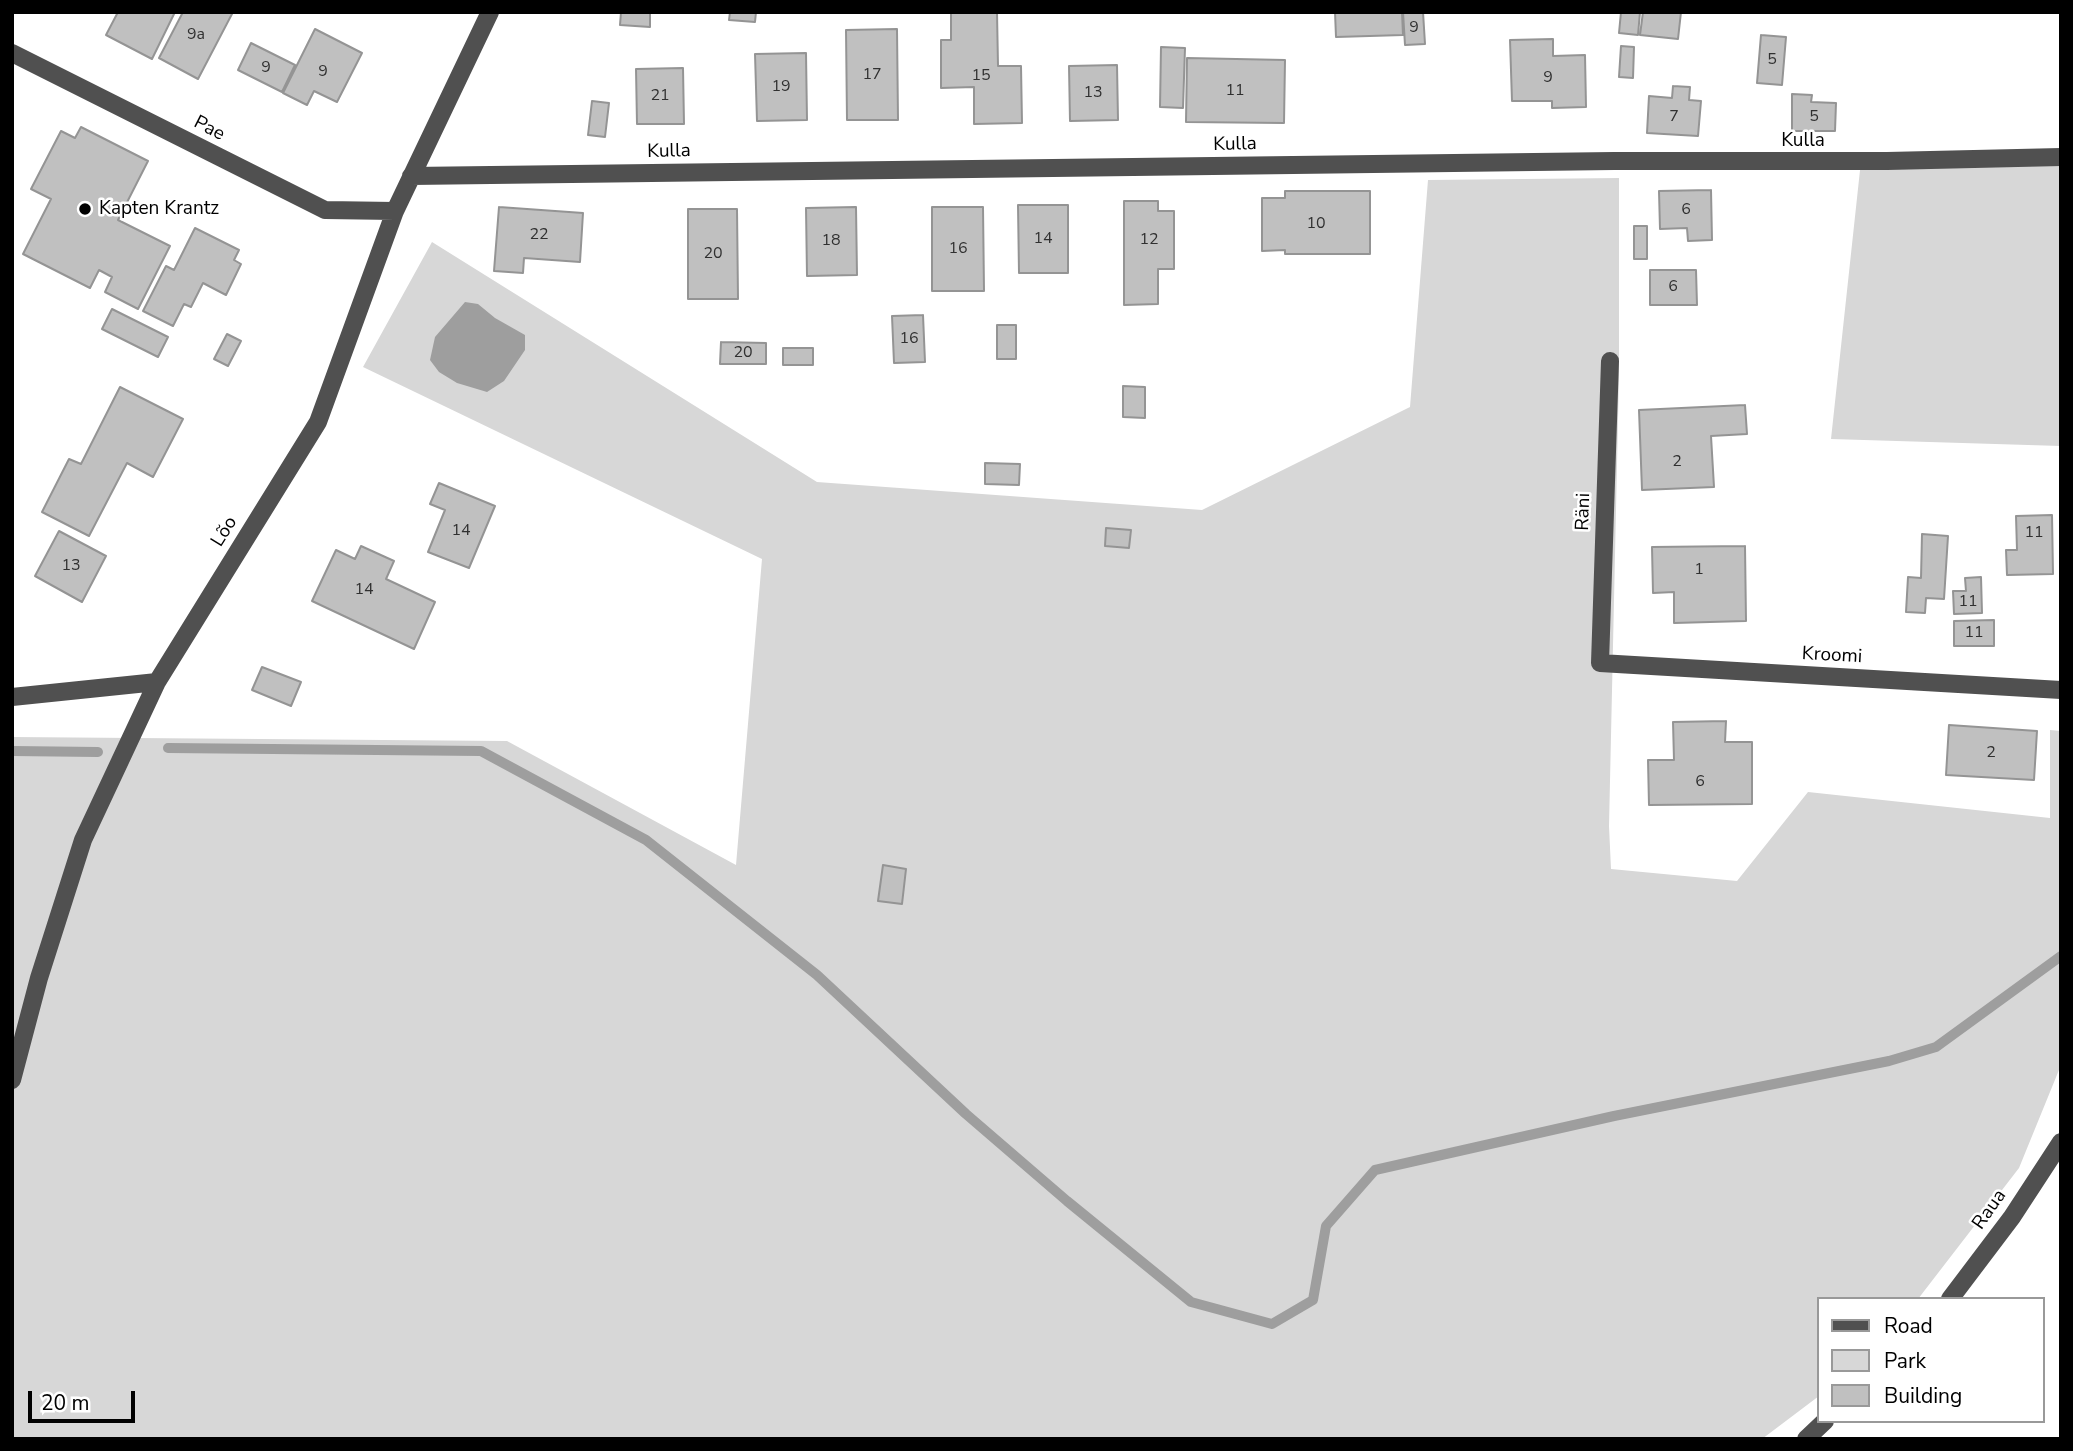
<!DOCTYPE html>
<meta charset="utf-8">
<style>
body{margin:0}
#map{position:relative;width:2073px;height:1451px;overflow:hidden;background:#fff;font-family:"Nunito Sans",sans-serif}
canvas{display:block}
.frame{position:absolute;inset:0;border:14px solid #000;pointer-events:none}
.legend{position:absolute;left:1817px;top:1297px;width:228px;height:126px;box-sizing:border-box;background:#fff;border:2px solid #999;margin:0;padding:9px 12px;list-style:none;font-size:21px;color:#000}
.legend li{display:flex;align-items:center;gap:14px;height:35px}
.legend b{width:35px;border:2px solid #999}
.scale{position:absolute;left:28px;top:1391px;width:107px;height:32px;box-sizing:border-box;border:4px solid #000;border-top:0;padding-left:9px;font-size:21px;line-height:24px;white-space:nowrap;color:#000;-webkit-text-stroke:5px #fff;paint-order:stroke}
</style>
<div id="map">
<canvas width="2073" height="1451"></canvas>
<div class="frame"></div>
<ul class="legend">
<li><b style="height:9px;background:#505050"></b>Road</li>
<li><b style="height:19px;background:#d7d7d7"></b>Park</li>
<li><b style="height:19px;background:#c0c0c0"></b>Building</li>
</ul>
<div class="scale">20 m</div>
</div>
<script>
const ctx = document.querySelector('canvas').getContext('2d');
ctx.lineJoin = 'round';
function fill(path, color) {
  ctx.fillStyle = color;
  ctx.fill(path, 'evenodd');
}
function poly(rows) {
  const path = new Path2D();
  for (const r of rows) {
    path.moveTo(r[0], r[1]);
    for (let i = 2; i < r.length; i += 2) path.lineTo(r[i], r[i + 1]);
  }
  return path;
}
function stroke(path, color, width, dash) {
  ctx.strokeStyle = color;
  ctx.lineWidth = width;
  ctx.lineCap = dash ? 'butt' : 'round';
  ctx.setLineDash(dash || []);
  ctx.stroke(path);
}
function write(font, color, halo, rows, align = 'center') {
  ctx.font = font + ' "Nunito Sans",sans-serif';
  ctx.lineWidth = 5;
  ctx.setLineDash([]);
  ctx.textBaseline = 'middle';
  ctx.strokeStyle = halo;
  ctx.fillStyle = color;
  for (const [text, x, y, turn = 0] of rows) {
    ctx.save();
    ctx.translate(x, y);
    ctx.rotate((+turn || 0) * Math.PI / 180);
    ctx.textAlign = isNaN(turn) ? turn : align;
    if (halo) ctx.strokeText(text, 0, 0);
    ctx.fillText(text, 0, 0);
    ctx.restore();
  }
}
fill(poly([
 [2061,157,2061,446,1831,439,1861,161],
 [1619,178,1619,374,1609,826,1611,869,1737,881,1808,792,2050,818,2050,730,2061,731,2061,1065,2019,1168,1918,1299,1819,1299,1819,1396,1762,1439,12,1439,12,737,507,741,736,865,762,559,363,367,432,242,817,482,1202,510,1410,407,1428,180]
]), '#d7d7d7');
fill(poly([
 [465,302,478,304,495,318,525,335,525,350,504,381,487,392,457,383,439,372,430,360,435,337]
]), '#9e9e9e');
stroke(poly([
 [168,748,481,751,646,840,817,975,966,1114,1067,1201,1191,1302,1272,1324,1313,1300,1326,1226,1375,1170,1614,1116,1889,1061,1936,1047,2061,956],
 [12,751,98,752]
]), '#9e9e9e', 10);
const building = poly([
 [118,12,175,12,152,59,106,35,118,12],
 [183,12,233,12,198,79,159,58,183,12],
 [621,12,650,12,650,27,620,25,621,12],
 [730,12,756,12,755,22,729,20,730,12],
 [951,12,997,12,998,66,1021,66,1022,123,974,124,974,87,941,88,941,40,951,40,951,12],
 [1335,12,1402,12,1403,35,1336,37,1335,12],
 [1403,12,1423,12,1425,44,1405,45,1403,12],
 [1621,12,1640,12,1638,35,1619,33,1621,12],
 [1643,12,1681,12,1678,39,1640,35,1643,12],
 [315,29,362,53,337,102,314,91,307,105,283,93,315,29],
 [897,29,898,120,847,120,846,30,897,29],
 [1761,35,1786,37,1782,85,1757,83,1761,35],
 [1553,39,1553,56,1585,55,1586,107,1552,108,1552,101,1512,101,1510,40,1553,39],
 [251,43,295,65,282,92,238,70,251,43],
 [1621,46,1634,47,1633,78,1619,77,1621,46],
 [1161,47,1185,48,1183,108,1160,107,1161,47],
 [806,53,807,120,757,121,755,54,806,53],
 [1187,58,1285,60,1284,123,1186,122,1187,58],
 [1117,65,1118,120,1070,121,1069,66,1117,65],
 [683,68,684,124,637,124,636,69,683,68],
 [1673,86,1690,87,1689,100,1701,101,1698,136,1647,133,1649,96,1672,98,1673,86],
 [1792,94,1812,95,1811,102,1836,103,1835,131,1792,131,1792,94],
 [592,101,609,103,605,137,588,135,592,101],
 [81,127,148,161,118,220,170,246,138,309,105,292,112,277,99,270,90,288,23,254,51,199,31,189,61,131,75,138,81,127],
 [1711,190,1712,240,1688,241,1687,228,1660,229,1659,191,1711,190],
 [1285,191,1370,191,1370,254,1285,254,1285,250,1262,251,1262,198,1285,198,1285,191],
 [1124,201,1158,201,1158,211,1174,211,1174,269,1158,269,1158,304,1124,305,1124,201],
 [1018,205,1068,205,1068,273,1019,273,1018,205],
 [499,207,583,213,580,262,524,258,523,273,494,271,499,207],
 [856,207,857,275,807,276,806,208,856,207],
 [932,207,983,207,984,291,932,291,932,207],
 [688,209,737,209,738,299,688,299,688,209],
 [1634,226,1647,226,1647,259,1634,259,1634,226],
 [195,228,239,250,234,260,241,264,226,295,203,283,191,307,184,304,173,326,143,311,166,266,174,270,195,228],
 [1650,270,1696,270,1697,305,1650,305,1650,270],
 [112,309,168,337,158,357,102,329,112,309],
 [923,315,925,362,894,363,892,316,923,315],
 [997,325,1016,325,1016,359,997,359,997,325],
 [227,334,241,341,228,366,214,359,227,334],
 [721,342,766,343,766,364,720,364,721,342],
 [783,348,813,348,813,365,783,365,783,348],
 [1123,386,1145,387,1145,418,1123,417,1123,386],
 [120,387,183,419,153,477,127,463,89,536,42,512,69,459,81,464,120,387],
 [1745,405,1747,434,1711,436,1714,487,1642,490,1639,410,1745,405],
 [985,463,1020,464,1019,485,985,484,985,463],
 [439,483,495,506,469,568,428,552,445,510,430,504,439,483],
 [2052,515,2053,574,2007,575,2006,550,2017,550,2016,516,2052,515],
 [1106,528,1131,530,1129,548,1105,546,1106,528],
 [59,531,106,556,82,602,35,576,59,531],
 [1922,534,1948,536,1944,599,1926,598,1925,613,1906,612,1908,577,1921,578,1922,534],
 [361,546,394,561,386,579,435,602,414,649,312,601,336,550,355,559,361,546],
 [1745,546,1746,621,1674,623,1674,592,1653,593,1652,547,1745,546],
 [1981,577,1982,613,1954,614,1953,591,1966,591,1965,578,1981,577],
 [1994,620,1994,646,1954,646,1954,621,1994,620],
 [262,667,301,682,291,706,252,690,262,667],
 [1726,721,1725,742,1752,742,1752,804,1649,805,1648,760,1674,760,1673,722,1726,721],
 [1949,725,2037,731,2034,780,1946,775,1949,725],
 [883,865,906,869,902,904,878,901,883,865]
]);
fill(building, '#c0c0c0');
stroke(building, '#949494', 2);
stroke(poly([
 [12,53,325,210,395,211],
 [411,176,1614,161,1887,161,2061,157],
 [1610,361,1600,663,2061,690],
 [12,697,157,682],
 [12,1080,39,978,83,840,157,682,318,422,395,211,490,12],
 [1950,1299,2012,1217,2061,1142],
 [1806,1439,1825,1421]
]), '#505050', 18);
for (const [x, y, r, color] of [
 [85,209,7,"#000"]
]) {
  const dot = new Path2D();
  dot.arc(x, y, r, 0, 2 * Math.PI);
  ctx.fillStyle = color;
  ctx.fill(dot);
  stroke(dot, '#fff', 2.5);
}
write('16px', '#303030', null, [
 ["9",1414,28],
 ["9a",196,35],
 ["5",1772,60],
 ["9",266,68],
 ["9",323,72],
 ["17",872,75],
 ["15",981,76],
 ["9",1548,78],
 ["19",781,87],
 ["11",1235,91],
 ["13",1093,93],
 ["21",660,96],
 ["7",1674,117],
 ["5",1814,117],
 ["6",1686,210],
 ["10",1316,224],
 ["22",539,235],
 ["14",1043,239],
 ["12",1149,240],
 ["18",831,241],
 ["16",958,249],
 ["20",713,254],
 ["6",1673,287],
 ["16",909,339],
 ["20",743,353],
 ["2",1677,462],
 ["14",461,531],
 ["11",2034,533],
 ["13",71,566],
 ["1",1699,570],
 ["14",364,590],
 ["11",1968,602],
 ["11",1974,633],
 ["2",1991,753],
 ["6",1700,782]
]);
write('19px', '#000', '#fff', [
 ["Pae",209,129,27],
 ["Kulla",1803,141],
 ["Kulla",1235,145,-1],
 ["Kulla",669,152,-1],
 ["Räni",1584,512,-88],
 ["Lõo",225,532,-58],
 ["Kroomi",1832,656,3],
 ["Raua",1990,1210,-55]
]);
write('19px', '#000', '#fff', [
 ["Kapten Krantz",99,209]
], 'left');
</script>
